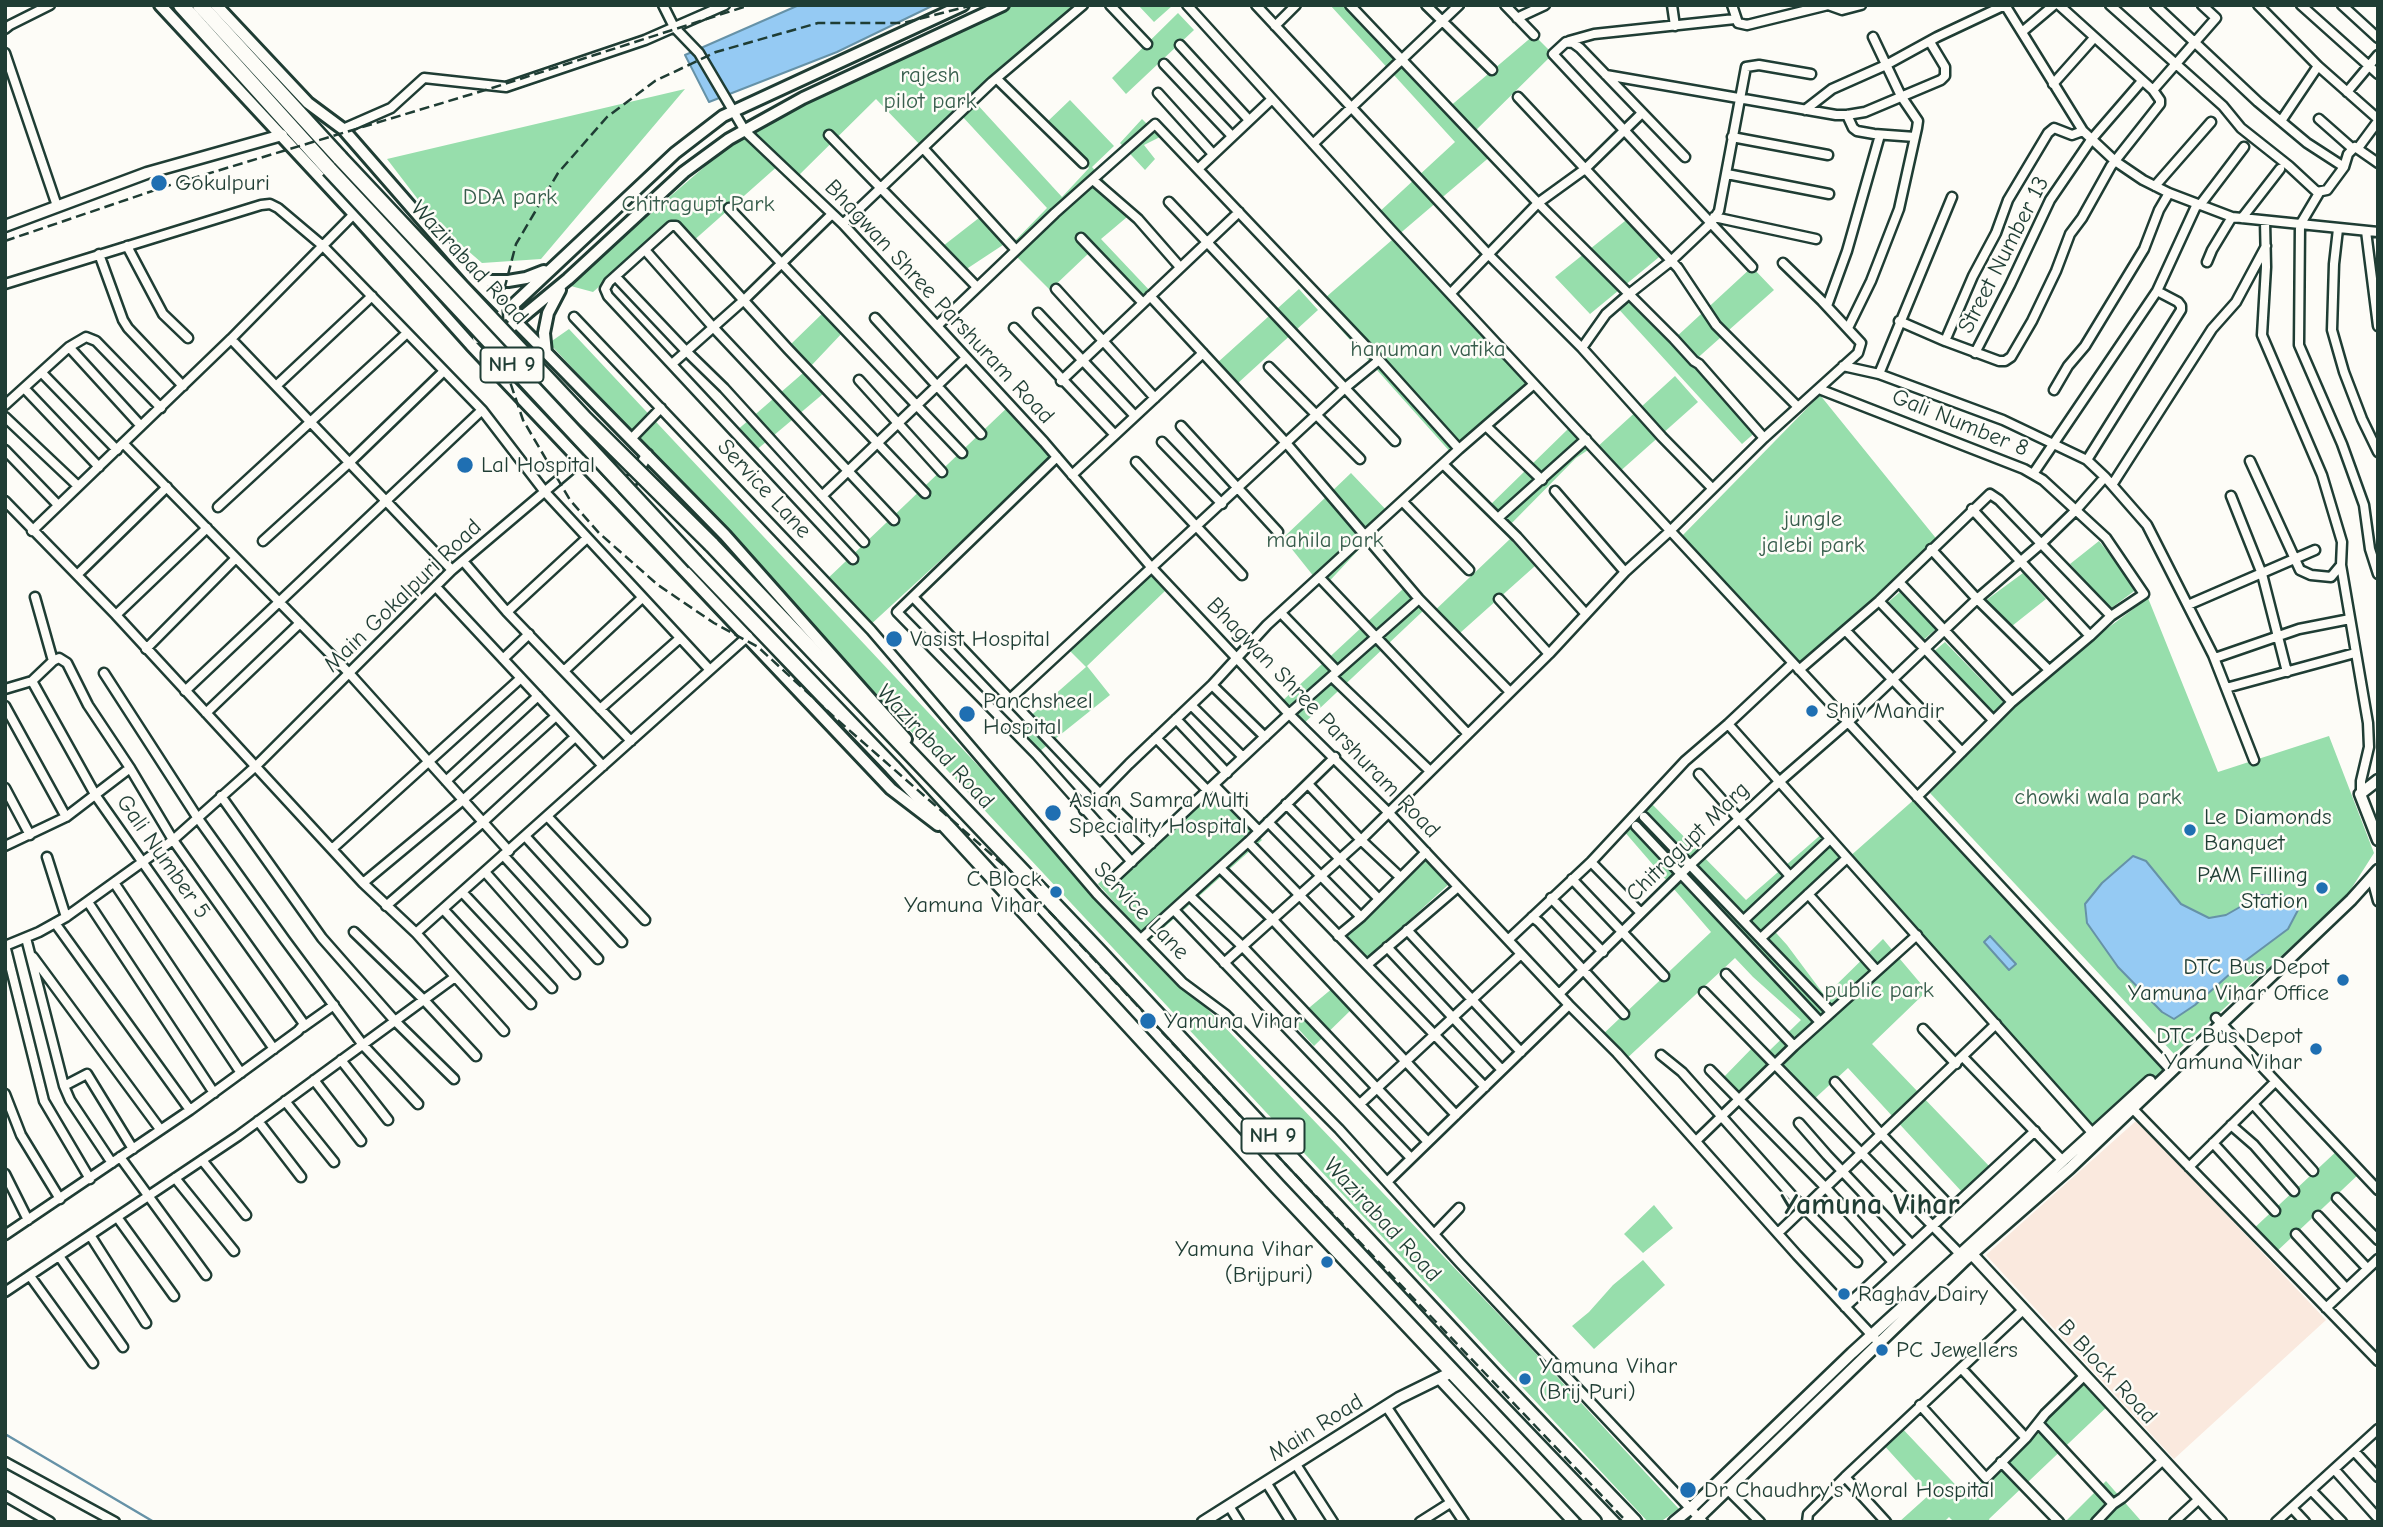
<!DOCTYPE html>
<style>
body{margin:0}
#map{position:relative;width:2383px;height:1527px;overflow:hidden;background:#fdfcf7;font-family:"Comic Neue",sans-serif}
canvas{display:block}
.frame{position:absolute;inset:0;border:7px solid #1f3d34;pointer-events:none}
</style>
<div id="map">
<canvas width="2383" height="1527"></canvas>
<div class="frame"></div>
</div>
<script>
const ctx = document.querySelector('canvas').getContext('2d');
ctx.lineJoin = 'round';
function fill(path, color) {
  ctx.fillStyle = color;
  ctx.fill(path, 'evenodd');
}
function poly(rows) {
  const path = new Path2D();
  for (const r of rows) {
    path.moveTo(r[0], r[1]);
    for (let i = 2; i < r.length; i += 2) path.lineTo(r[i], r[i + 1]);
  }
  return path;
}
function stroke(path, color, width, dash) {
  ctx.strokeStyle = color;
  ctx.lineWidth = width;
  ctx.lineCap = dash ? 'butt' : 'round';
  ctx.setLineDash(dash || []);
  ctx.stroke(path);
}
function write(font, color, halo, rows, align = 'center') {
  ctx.font = font + ' "Comic Neue",sans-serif';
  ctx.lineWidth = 5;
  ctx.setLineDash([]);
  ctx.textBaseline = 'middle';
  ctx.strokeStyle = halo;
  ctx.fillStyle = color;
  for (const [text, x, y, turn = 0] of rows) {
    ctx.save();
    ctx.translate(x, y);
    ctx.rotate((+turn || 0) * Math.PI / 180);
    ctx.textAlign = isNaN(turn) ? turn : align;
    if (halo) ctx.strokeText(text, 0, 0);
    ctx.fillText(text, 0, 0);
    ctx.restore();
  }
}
fill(poly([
 [2137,1120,2326,1320,2174,1459,1986,1255]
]), '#fae9de');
fill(poly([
 [1008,5,1086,5,975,102,1062,197,1089,168,1047,122,1070,100,1114,146,1092,167,1133,212,1101,239,1152,293,1138,302,1089,253,1050,290,1008,248,1047,208,961,115,923,148,876,99,796,178,780,164,692,242,673,222,593,292,567,285,745,132],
 [1138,5,1172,5,1172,6,1154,22],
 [1330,5,1350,5,1448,108,1534,35,1553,54,1472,134,1492,155,1397,236,1377,214,1455,142],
 [1178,13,1194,30,1126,94,1112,78],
 [685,89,541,259,482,263,436,223,387,159],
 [1142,119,1160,137,1144,145,1155,159,1145,170,1120,143],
 [984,214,1009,241,965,270,943,246],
 [1630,217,1664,253,1590,314,1555,277],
 [1392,240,1462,309,1528,383,1452,454,1318,304],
 [1752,267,1774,290,1693,362,1758,430,1742,444,1614,304,1629,294,1674,339],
 [1299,289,1318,310,1238,383,1217,363],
 [826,310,845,330,810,367,830,388,754,452,735,432,810,367,790,345],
 [569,329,1134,932,1526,1343,1679,1509,1660,1522,1648,1522,549,343],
 [1675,376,1698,402,1617,474,1595,449],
 [1820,395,1939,542,1928,546,1885,592,1799,663,1681,537],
 [1010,405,1056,454,868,627,824,582],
 [1568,429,1588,450,1576,458,1503,532,1486,509],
 [1351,473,1391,515,1323,588,1283,538],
 [1510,539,1535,566,1451,641,1429,616],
 [2099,541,2137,589,2110,609,2070,564],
 [1144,568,1165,591,1087,666,1110,695,1040,751,1018,727,1086,667,1062,643],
 [2023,573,2046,599,2012,626,1985,601],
 [1403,589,1423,611,1300,727,1280,703],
 [1901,591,1936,629,1920,643,1886,604],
 [2148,598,2218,772,2329,736,2374,853,2346,897,2174,1054,1930,793,2034,683],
 [1945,642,2004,703,1990,715,1932,653],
 [1212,781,1262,840,1149,941,1098,884],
 [1917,797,2170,1070,2100,1139,1847,858,1769,925,1787,945,1825,996,1883,939,1927,991,1872,1044,1990,1167,1962,1192,1848,1068,1812,1101,1775,1062,1734,1097,1720,1081,1758,1042,1768,1052,1801,1020,1753,977,1735,958,1624,1061,1601,1036,1711,932,1623,830,1649,801,1746,900,1824,832,1848,858],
 [1427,860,1449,884,1366,960,1344,939],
 [1334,987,1353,1008,1314,1046,1292,1022],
 [2339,1149,2360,1173,2274,1254,2251,1231],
 [1654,1205,1673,1228,1643,1253,1624,1234],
 [1643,1260,1665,1285,1594,1349,1572,1326,1589,1312,1613,1285],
 [2084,1376,2110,1404,1989,1519,1990,1522,1954,1522,1949,1517,1944,1522,1899,1522,1929,1495,1881,1442,1899,1425,1967,1497],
 [2106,1481,2142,1522,2065,1522]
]), '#97deac');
const water = poly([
 [799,5,934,5,837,52,709,102,685,55,799,5],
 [2133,856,2146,861,2181,904,2209,918,2226,915,2261,895,2289,897,2298,910,2288,929,2241,964,2195,1005,2174,1019,2162,1012,2118,967,2087,923,2085,904,2102,883,2133,856],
 [1990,936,2016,964,2009,970,1984,942,1990,936]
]);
fill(water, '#95caf3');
stroke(water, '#6692a7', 2);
stroke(poly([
 [5,1434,154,1522]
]), '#6692a7', 2.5);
const minor = poly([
 [663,5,674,27,699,53,745,131,843,224,1044,442,1152,568,1289,714,1388,812,1569,1005,1617,1053,1797,1255,1880,1344],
 [1110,5,1147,44],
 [1187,5,1392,231,2171,1070],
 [1256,5,1488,254,1582,348,1662,437,1712,488],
 [1350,5,1538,203,1674,339,1694,361,1699,364,1764,438],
 [1426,5,1492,70],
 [1505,5,1534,35],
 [1672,5,1675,26],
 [1732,5,1738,23,1747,25,1828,5,1842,10,1861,5],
 [2005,5,2083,131,2115,161,2143,180,2169,193,2232,217,2378,232],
 [2110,5,2223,106,2241,128,2289,166,2317,192,2327,190,2344,167,2348,154,2355,147,2378,163],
 [2155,5,2258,102,2307,143,2344,167],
 [2258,5,2318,66,2378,119],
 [2301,5,2378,74],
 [2342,5,2378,38],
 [1517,18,1545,5],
 [1275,26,1296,5],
 [5,29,10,25,50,5],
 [2022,32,2054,5],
 [1569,41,1594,34,1735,19],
 [1180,45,1249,120],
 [5,53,57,206],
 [1164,64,1232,136],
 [1606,75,1836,115,1847,115,1865,112,1941,80,1945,76,1945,67,1930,42],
 [997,79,1083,163],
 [2053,84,2094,38],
 [2153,90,2216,18,2202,5],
 [2347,92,2378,55],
 [1158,93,1213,154],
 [1518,97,1678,268,1716,325,1798,407],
 [1805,110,1832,89,1886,65,1937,37,2005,5],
 [1847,115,1853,128,1857,131,1874,134,1915,137],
 [2319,119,2353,149],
 [2281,121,2318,66],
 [343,129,391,108,424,78,506,87,645,40,725,5],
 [829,135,977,287],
 [1732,137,1828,155],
 [1313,144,1459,5],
 [923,148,1016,250],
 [2358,148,2378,121],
 [1685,157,1580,48,1573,43,1566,42,1553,54,1752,267],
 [1198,169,1272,99],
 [1727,174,1829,194],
 [1093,180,1138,219,1180,267],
 [2155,186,2211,122],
 [2319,193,2300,225,2299,345,2342,444,2364,505,2370,549,2378,574],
 [1169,202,1395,441],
 [2200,205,2244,147],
 [729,208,962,453],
 [1714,217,1816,239],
 [2242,218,2280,169],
 [2265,221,2266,267,2262,335,2322,475,2342,542,2341,565],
 [843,224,992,82,1083,5],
 [2338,229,2334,264,2332,330,2344,372,2362,419,2378,452],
 [2366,231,2378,326],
 [1081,238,1143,303],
 [127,246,163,314,188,338],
 [645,250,712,326,894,520],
 [99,254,123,320,128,328,183,386],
 [2207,262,2212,250,2232,217],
 [616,277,686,351,724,388,864,542],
 [5,284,261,205,270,204,278,208,323,246,482,410,545,492,710,670],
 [1056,289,1155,398],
 [1451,293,1538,203,1585,169,1642,113],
 [1150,296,1287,444,1419,599,1510,692],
 [1827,306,1847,251,1880,135],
 [1038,313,1135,416],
 [574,317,871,630,1097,894,1183,983,1226,1015,1339,1129,1460,1263,1703,1522],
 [875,318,981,434],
 [1899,321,1945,341,1999,361,2005,361,2011,357,2032,321,2056,271,2070,234,2082,218,2111,166,2160,104,2160,100,2153,90,2059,5],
 [937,326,1055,213,1155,124,1379,360,1459,449],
 [1014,328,1115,435],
 [1848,328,1871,281,1899,209,1917,128,1918,121,1901,96,1873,37],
 [231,339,452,570],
 [1945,341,1973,276,1996,233,2008,200,2048,133,2054,128,2072,135,2083,131],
 [69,347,141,426],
 [1582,348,1606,314,1629,294,1671,261,1711,223,1719,211,1746,67,1759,65,1811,74],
 [1975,353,2010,285,2050,200,2091,140,2142,81],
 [672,364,744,300,832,214],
 [1843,366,1879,374,2003,420,2087,460,2105,477,2147,525,2213,655,2254,760],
 [1269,367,1360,459],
 [42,373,117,450],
 [1879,374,1952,197],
 [859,380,942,472],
 [1061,381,1239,212],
 [276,386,372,296],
 [24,388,99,467],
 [1819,389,2024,469,2043,480,2106,538,2144,594,2111,616],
 [2054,390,2068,366,2085,346,2144,249,2159,210,2169,193],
 [5,405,69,347,86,337,96,341,161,408],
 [5,417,78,486],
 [1181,426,1278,532],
 [1486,426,1542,480],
 [631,439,661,408],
 [1162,442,1222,504],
 [123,443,349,673,509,851],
 [5,450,58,505],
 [1057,457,897,612,1037,755,1132,862],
 [2087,460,2181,310,2181,306,2178,302,2157,291],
 [2250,461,2300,570,2311,575,2331,577,2341,565,2368,723,2369,747,2361,781,2361,792],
 [1136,462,1242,575],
 [1443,464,1517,537,1585,613],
 [2033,474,2157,291,2197,204],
 [1072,475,1203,353],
 [2112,485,2212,329,2236,302,2266,246],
 [1555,491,1625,572],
 [822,496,966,358],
 [2231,496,2262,574,2287,672],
 [5,501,116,615,363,883,416,933,504,1031],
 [1403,502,1469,570],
 [218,507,407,333],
 [1972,509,2090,636],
 [1498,518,1586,439],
 [32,531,231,339,354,214],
 [263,541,350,462,444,371],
 [1931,549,1977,599,2049,670],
 [853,559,608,296,605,289,609,282,671,226,676,226,788,349,925,493],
 [463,561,507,612,631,741],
 [77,575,167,487],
 [1320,578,1467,733],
 [436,587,603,766],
 [35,597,53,661],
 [913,597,1101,795,1151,844],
 [1499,599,1549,654],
 [1879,601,1993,720],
 [2188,605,2315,550],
 [507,612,587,538],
 [1281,613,1337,671],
 [116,615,207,528],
 [1846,631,1962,752],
 [146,649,236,558],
 [2215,658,2299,629,2350,619],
 [503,659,529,634],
 [565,670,642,598],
 [1799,670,1879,601,1990,494,1999,500,2111,616,2090,636,2012,702,1899,582],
 [104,673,197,817,285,940,363,1045,418,1104],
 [1332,677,1430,771],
 [32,681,96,796,274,1049],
 [1212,685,1265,737],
 [2226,688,2355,653],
 [5,689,32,681,53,661,59,658,67,663,88,705,130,768,173,840,304,1024,298,1031,190,1110,5,1235],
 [185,691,482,410],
 [1010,699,1345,388,1379,360],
 [1191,705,1243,757],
 [5,706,66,817],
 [600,709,679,639],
 [206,713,300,623],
 [1176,719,1227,773],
 [1728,724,2096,1137],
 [1156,738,1208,791],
 [1699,774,1790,876],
 [446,781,538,696],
 [1308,784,1361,840,1399,876],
 [1214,785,1259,831],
 [5,788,30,835],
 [221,796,322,938,395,1021,454,1079],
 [1917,797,2012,702],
 [1286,804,1378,898],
 [1084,810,1129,764,1212,685,1267,625,1459,449,1534,384],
 [547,816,645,920],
 [1644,817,1831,1012],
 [1268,822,1361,917],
 [1636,826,1820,1022],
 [525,836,622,942],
 [1248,842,1485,1087],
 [5,846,66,817,130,768],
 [332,849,521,678],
 [503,855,598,959],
 [47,857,66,917],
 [1591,862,1641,913],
 [1220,868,1272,919,1456,1115],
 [485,872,575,974],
 [1572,879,1664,976],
 [2372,879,2378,901],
 [1112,880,1289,714,1419,599],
 [363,883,463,800,556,716],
 [115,884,241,1073],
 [462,892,552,988],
 [1808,894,1877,971],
 [1190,896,1243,947,1428,1142],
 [1551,898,1603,952],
 [88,902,214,1093],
 [386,906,483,822,575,737],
 [443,909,531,1004],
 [1174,910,1411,1158],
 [1532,917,1539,922,1624,1014],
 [1744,920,1830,839],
 [55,923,190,1110],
 [1407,930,1521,1052],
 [354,932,424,1000,476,1056],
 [416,933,748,636],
 [1338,936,1361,917,1426,852],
 [26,938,64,1086,70,1100,112,1163],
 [1761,938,1847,858],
 [1141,939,1248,842,1335,757],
 [1508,940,1591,862,1685,761,1728,724,1793,663],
 [5,945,44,1101,90,1179],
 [5,946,39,932,66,917,173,840,257,765,452,570,582,460],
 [1387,947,1502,1070],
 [33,957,160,1129],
 [1224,963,1361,840,1549,654,1625,572,1670,531,1764,438,1858,353,1861,343,1822,301,1783,263],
 [1368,964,1458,887],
 [1704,992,1960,1254],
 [1559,994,1691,864,1779,782,1848,722,1977,599,2042,543,2076,510,2105,477],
 [2216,1018,2378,1190],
 [303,1027,334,1005],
 [1923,1029,1956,1064],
 [1794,1046,1917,935],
 [1661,1055,1682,1072,1796,1200,1857,1262],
 [1963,1057,2063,1161],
 [341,1060,388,1120],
 [1710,1070,1826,1188,1892,1261],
 [314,1080,361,1141],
 [1835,1082,1881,1134,1948,1204],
 [64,1086,87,1074,133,1149],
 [5,1094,21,1135,60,1199],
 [285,1101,334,1162],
 [1360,1104,1521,954],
 [2253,1104,2313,1171],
 [2132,1108,2378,1361],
 [258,1121,301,1177],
 [1799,1123,1827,1155,1911,1244],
 [2231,1125,2254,1145,2294,1191],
 [1696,1141,1794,1046,1726,974],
 [2213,1143,2275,1211],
 [120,1157,206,1275],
 [202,1160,246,1215],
 [2189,1167,2275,1082],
 [5,1174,28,1220],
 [175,1178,234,1251],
 [1387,1182,1569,1005],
 [2337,1198,2378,1240],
 [2318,1216,2367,1268],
 [117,1217,174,1296],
 [1778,1233,1996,1024],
 [1434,1234,1459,1208],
 [2296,1234,2346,1288],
 [90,1235,146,1323],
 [59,1256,123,1347],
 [30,1276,93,1363],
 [5,1292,238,1136,455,977],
 [1845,1307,2035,1131],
 [2326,1308,2378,1259],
 [1961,1368,2026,1438],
 [1920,1405,1986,1478,2026,1438,2045,1414,2084,1376],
 [1386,1406,1464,1522],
 [2038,1423,2113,1504],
 [2354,1451,2378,1477],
 [5,1462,115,1522],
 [2001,1462,2059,1522],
 [1295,1463,1333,1522],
 [2334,1469,2376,1516],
 [1845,1477,1886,1522],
 [1266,1482,1291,1522],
 [1727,1489,1760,1522],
 [2311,1490,2342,1522],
 [5,1496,50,1522],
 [1229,1506,1239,1522],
 [2292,1508,2305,1522],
 [1420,1522,1450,1503],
 [1807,1522,1808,1514,1845,1477,2023,1310],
 [2096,1522,2113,1504,2122,1498,2163,1460],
 [2174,1522,2199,1499],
 [2276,1522,2378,1429]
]);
const tertiary = poly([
 [5,226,147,173,282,135],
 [2378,780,2360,794,2378,840],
 [1969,1251,2221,1522],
 [1440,1379,1574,1522],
 [1203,1522,1399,1398,1452,1372],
 [1674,1522,1691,1508,1852,1353,2150,1081],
 [1694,1522,1965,1260,2070,1168,2351,900,2378,870]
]);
const secondary = poly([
 [160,5,354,214,471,345,891,789,938,825],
 [216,5,308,103,343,129,472,277,725,535,906,739],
 [472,277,490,281,508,281,526,278,544,271],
 [478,338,675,153,723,116,963,5],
 [489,349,516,322,568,279,684,172,729,139,803,98,1003,5],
 [546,353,544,333,548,313,560,290],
 [617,488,622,488,633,479,647,455]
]);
const trunk = poly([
 [181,5,329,169],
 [200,5,340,158],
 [711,544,1100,953,1497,1379,1634,1522],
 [695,562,892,767,1278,1187,1594,1522]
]);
stroke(minor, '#1f3d34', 13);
stroke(tertiary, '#1f3d34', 15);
stroke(secondary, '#1f3d34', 16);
stroke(trunk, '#1f3d34', 19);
stroke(minor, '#fdfcf7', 8);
stroke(tertiary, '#fdfcf7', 10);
stroke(secondary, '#fdfcf7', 10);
stroke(trunk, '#fdfcf7', 14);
stroke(poly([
 [973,5,903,23,818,23,716,52,655,81,607,117,558,173,516,244,502,298,506,370,523,420,570,500,599,533,658,585,714,623,758,647,833,716,1016,876,1291,1170,1627,1522],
 [5,241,167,186,492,88,750,5]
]), '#1f3d34', 2.5, [10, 5]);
const trunkBridge = poly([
 [340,158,585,419,711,544],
 [329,169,695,562]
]);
stroke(trunkBridge, '#1f3d34', 19, []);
stroke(trunkBridge, '#fdfcf7', 14);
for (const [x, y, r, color] of [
 [159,183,9,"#1f6fb2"],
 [465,465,9,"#1f6fb2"],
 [894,639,9,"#1f6fb2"],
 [1812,711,7,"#1f6fb2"],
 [967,714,9,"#1f6fb2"],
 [1053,813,9,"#1f6fb2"],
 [2190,830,7,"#1f6fb2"],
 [2322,888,7,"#1f6fb2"],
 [1056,892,7,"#1f6fb2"],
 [2343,980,7,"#1f6fb2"],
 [1148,1021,9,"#1f6fb2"],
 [2316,1049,7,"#1f6fb2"],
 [1327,1262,7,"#1f6fb2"],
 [1844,1294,7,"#1f6fb2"],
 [1882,1350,7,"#1f6fb2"],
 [1525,1379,7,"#1f6fb2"],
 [1688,1490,9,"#1f6fb2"]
]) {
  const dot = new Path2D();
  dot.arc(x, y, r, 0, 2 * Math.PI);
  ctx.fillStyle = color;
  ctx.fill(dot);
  stroke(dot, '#fdfcf7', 2.5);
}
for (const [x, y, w] of [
 [512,365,63],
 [1273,1136,63]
]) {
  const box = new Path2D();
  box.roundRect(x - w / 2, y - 17.5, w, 35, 5);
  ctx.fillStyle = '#fdfcf7';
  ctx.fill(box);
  stroke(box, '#1f3d34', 2);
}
write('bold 21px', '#1f3d34', null, [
 ["NH 9",512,365],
 ["NH 9",1273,1136]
]);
write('23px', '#375d4c', '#fdfcf7', [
 ["rajesh",930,75],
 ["pilot park",930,101],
 ["DDA park",510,197],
 ["Chitragupt Park",698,204],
 ["hanuman vatika",1428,349],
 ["jungle",1813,519],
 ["jalebi park",1813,545],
 ["mahila park",1325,540],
 ["chowki wala park",2098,797],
 ["public park",1879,990]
]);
write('23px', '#1f3d34', '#fdfcf7', [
 ["Gokulpuri",175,183],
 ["Lal Hospital",481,465],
 ["Vasist Hospital",910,639],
 ["Panchsheel",983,701],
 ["Hospital",983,727],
 ["Shiv Mandir",1826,711],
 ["Asian Samra Multi",1069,800],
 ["Speciality Hospital",1069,826],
 ["Le Diamonds",2204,817],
 ["Banquet",2204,843],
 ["PAM Filling",2308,875,"right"],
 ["Station",2308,901,"right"],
 ["C Block",1042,879,"right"],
 ["Yamuna Vihar",1042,905,"right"],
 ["DTC Bus Depot",2329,967,"right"],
 ["Yamuna Vihar Office",2329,993,"right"],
 ["Yamuna Vihar",1164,1021],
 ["DTC Bus Depot",2302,1036,"right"],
 ["Yamuna Vihar",2302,1062,"right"],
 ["Yamuna Vihar",1313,1249,"right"],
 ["(Brijpuri)",1313,1275,"right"],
 ["Raghav Dairy",1858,1294],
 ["PC Jewellers",1896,1350],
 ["Yamuna Vihar",1539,1366],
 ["(Brij Puri)",1539,1392],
 ["Dr Chaudhry's Moral Hospital",1704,1490]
], 'left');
write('23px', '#1f3d34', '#fdfcf7', [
 ["Street Number 13",2004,255,-63],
 ["Wazirabad Road",469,263,47],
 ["Bhagwan Shree Parshuram Road",939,302,47],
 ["Gali Number 8",1960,423,22],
 ["Service Lane",764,489,47],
 ["Main Gokalpuri Road",403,596,-44],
 ["Bhagwan Shree Parshuram Road",1323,718,46],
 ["Wazirabad Road",935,747,47],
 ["Chitragupt Marg",1688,842,-44],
 ["Gali Number 5",163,857,55],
 ["Service Lane",1141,911,46],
 ["Wazirabad Road",1382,1220,47],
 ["B Block Road",2107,1372,47],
 ["Main Road",1316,1428,-32]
]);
write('bold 30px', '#1f3d34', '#fdfcf7', [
 ["Yamuna Vihar",1870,1206]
]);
</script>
